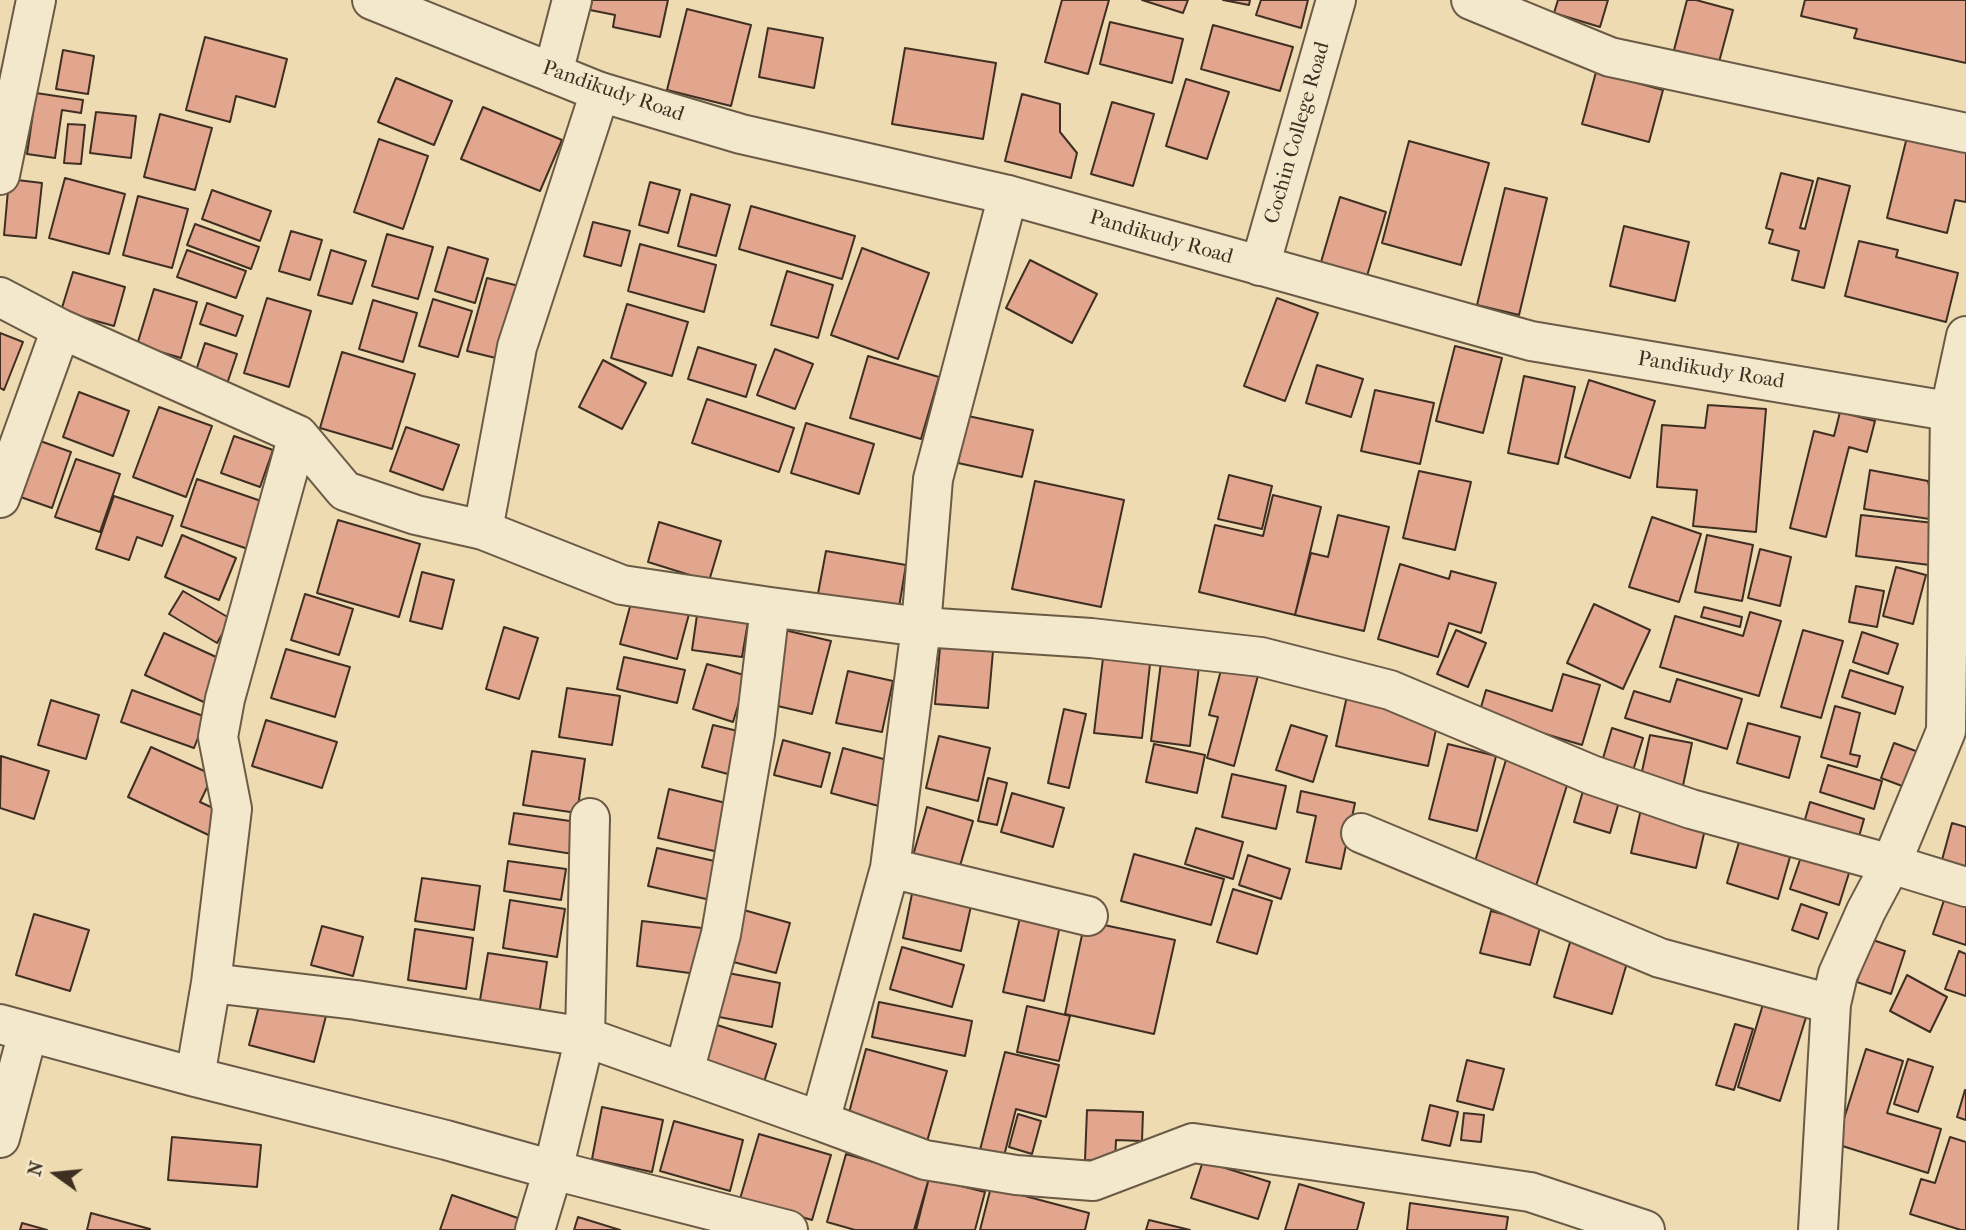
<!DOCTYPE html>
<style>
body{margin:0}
#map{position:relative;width:1966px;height:1230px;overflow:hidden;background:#eedbb1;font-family:"IM FELL French Canon",serif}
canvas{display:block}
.north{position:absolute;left:21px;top:1139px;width:70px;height:70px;-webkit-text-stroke:5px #f4e8cc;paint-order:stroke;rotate:285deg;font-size:19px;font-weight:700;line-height:28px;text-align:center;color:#3f2f22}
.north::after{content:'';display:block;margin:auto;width:24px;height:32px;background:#3f2f22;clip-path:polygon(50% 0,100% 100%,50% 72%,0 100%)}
</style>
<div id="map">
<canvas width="1966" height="1230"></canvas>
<div class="north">N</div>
</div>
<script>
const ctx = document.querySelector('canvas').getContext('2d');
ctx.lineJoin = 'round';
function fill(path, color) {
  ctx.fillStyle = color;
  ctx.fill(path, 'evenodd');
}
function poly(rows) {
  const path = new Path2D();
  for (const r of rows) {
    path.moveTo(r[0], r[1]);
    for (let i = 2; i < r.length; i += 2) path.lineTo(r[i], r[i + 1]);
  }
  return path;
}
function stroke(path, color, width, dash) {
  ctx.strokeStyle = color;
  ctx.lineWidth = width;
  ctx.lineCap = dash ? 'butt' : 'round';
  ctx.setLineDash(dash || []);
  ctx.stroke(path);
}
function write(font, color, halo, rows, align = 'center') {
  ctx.font = font + ' "IM FELL French Canon",serif';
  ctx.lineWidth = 6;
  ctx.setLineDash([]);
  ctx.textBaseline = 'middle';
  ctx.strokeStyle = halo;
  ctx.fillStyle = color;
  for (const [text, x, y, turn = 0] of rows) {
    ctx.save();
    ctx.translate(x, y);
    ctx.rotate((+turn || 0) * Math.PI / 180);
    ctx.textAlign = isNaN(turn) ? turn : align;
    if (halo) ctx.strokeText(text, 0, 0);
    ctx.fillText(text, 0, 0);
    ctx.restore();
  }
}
const building = poly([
 [592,0,668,0,660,37,613,27,615,15,590,10,592,0],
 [1062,0,1109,0,1088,74,1045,62,1062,0],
 [1142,0,1188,0,1183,13,1142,0],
 [1223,0,1250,0,1249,5,1223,0],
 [1261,0,1308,0,1301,28,1256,15,1261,0],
 [1558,0,1608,0,1600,27,1554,13,1558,0],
 [1687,0,1696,0,1733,10,1719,62,1674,50,1687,0],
 [1805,0,1966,0,1966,63,1854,38,1857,29,1801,16,1805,0],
 [687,9,751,25,731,106,667,90,687,9],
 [1110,22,1183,39,1172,83,1100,64,1110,22],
 [1213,25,1293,47,1280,91,1201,69,1213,25],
 [768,28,823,38,814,88,759,77,768,28],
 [205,37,287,59,275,107,236,96,230,122,186,110,205,37],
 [905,48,996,63,983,139,892,124,905,48],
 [63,50,94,56,88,94,56,89,63,50],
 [1596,72,1663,90,1649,142,1582,124,1596,72],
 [396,78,452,101,434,145,378,122,396,78],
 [1186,79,1229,92,1207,159,1166,146,1186,79],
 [36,93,83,100,81,113,62,110,55,158,27,154,36,93],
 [1022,94,1060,104,1060,132,1077,153,1071,178,1005,161,1022,94],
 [1112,102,1154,114,1133,186,1091,174,1112,102],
 [483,107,562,140,540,191,461,159,483,107],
 [96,112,136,116,131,158,90,153,96,112],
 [160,114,212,128,195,190,144,177,160,114],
 [68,124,85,125,81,164,64,163,68,124],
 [1907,137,1966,151,1966,202,1955,200,1947,233,1887,218,1907,137],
 [379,139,428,156,403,229,354,212,379,139],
 [1409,141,1489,163,1461,265,1382,243,1409,141],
 [1781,173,1813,181,1800,228,1805,229,1818,178,1850,186,1824,288,1792,280,1799,251,1769,243,1773,230,1766,228,1781,173],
 [65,178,125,194,109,254,49,238,65,178],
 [9,179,42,183,36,238,4,235,9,179],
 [650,182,680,190,668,233,639,225,650,182],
 [1505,188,1547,198,1519,315,1477,305,1505,188],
 [212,190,271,211,260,241,202,219,212,190],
 [691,194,730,205,716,256,678,246,691,194],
 [138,196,188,209,172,268,123,255,138,196],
 [1340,197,1386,212,1367,276,1321,262,1340,197],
 [751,206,855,236,842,279,739,249,751,206],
 [593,222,630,231,621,266,584,256,593,222],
 [195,224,259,247,251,269,187,245,195,224],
 [1624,226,1689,242,1675,301,1610,286,1624,226],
 [291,231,322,240,310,280,279,271,291,231],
 [387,234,433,247,418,299,372,286,387,234],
 [1859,241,1898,250,1896,257,1958,273,1946,322,1845,296,1859,241],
 [640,244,716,265,704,312,628,291,640,244],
 [448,247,488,259,475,303,435,291,448,247],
 [862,248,929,273,898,359,831,335,862,248],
 [187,250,246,271,236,298,177,277,187,250],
 [331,250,366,261,352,304,318,295,331,250],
 [1030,260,1097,294,1072,343,1006,308,1030,260],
 [787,271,833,285,818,338,771,325,787,271],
 [73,272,125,287,114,326,61,311,73,272],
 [487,278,519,286,500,359,467,351,487,278],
 [154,289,197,302,181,358,137,345,154,289],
 [267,298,311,311,289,387,244,373,267,298],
 [1277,298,1318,313,1285,401,1244,386,1277,298],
 [433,299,472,311,458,357,419,346,433,299],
 [373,300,417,313,403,362,359,349,373,300],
 [207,303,243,316,236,336,200,324,207,303],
 [627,304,688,322,672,376,611,358,627,304],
 [0,333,23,342,4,390,0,388,0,333],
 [205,343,237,354,226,387,194,377,205,343],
 [1455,346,1502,358,1483,433,1436,421,1455,346],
 [698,347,756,365,746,397,688,379,698,347],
 [775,349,813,364,795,409,757,395,775,349],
 [342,352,415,374,392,449,320,428,342,352],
 [868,356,939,377,921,439,850,418,868,356],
 [603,360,646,383,622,429,579,407,603,360],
 [1317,365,1363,379,1351,417,1306,403,1317,365],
 [1524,376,1575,387,1558,464,1508,453,1524,376],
 [1589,380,1655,401,1630,478,1565,457,1589,380],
 [1375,390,1434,403,1420,464,1361,451,1375,390],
 [79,392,129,411,113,456,63,437,79,392],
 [707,399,794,428,779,472,692,443,707,399],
 [1708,405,1766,409,1756,532,1693,526,1697,490,1657,487,1662,425,1705,428,1708,405],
 [159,407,212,426,186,497,133,477,159,407],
 [1840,412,1875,421,1867,452,1849,447,1826,537,1790,528,1814,431,1834,436,1840,412],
 [968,416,1033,430,1022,477,958,463,968,416],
 [806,423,874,444,859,494,791,473,806,423],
 [406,427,459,445,443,490,390,471,406,427],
 [234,436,273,450,260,487,221,473,234,436],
 [29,437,71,452,52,508,9,493,29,437],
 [76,459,120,474,100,532,55,517,76,459],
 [1870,470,1928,481,1936,520,1864,509,1870,470],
 [1419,471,1471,482,1455,550,1403,538,1419,471],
 [1229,475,1272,486,1262,529,1218,519,1229,475],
 [197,479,264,502,248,549,181,526,197,479],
 [1035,481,1124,500,1101,607,1012,589,1035,481],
 [1273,495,1321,507,1295,615,1199,592,1215,525,1263,536,1273,495],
 [114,496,173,516,162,546,137,537,129,560,96,549,114,496],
 [1338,515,1389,527,1364,631,1295,615,1311,553,1328,557,1338,515],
 [1861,515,1943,524,1938,566,1856,556,1861,515],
 [1652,517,1701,534,1679,602,1629,587,1652,517],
 [338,520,420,544,399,617,317,593,338,520],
 [659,522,721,541,709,581,648,562,659,522],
 [182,535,236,558,219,600,165,577,182,535],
 [1707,535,1753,545,1742,601,1695,592,1707,535],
 [1760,549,1791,557,1780,606,1748,598,1760,549],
 [826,551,906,565,898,613,817,599,826,551],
 [1400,564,1449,579,1451,571,1496,583,1481,633,1449,623,1438,657,1378,639,1400,564],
 [1896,567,1926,575,1913,624,1883,616,1896,567],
 [422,572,454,580,442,629,410,621,422,572],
 [1856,586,1884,591,1877,627,1849,622,1856,586],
 [183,591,231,619,217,643,169,614,183,591],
 [305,594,353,609,339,655,291,640,305,594],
 [632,599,689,614,677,659,620,644,632,599],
 [1594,604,1650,630,1623,689,1567,663,1594,604],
 [1704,607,1742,617,1740,627,1701,617,1704,607],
 [1750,612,1781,621,1759,696,1660,667,1675,616,1743,636,1750,612],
 [697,615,748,622,742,657,692,650,697,615],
 [504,627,538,638,519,699,486,689,504,627],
 [780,629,831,641,812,714,769,704,780,629],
 [1456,630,1486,643,1468,687,1437,674,1456,630],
 [1803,630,1843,641,1821,718,1781,707,1803,630],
 [1862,632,1898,644,1888,674,1853,662,1862,632],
 [164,633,227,662,208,704,145,675,164,633],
 [940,647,993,651,988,708,935,704,940,647],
 [286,649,350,667,335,717,271,698,286,649],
 [624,657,685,670,677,703,617,689,624,657],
 [1103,658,1150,664,1142,738,1094,733,1103,658],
 [1224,659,1260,668,1234,766,1207,758,1218,717,1209,715,1224,659],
 [1161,662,1199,666,1190,746,1151,741,1161,662],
 [707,664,747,676,733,722,693,709,707,664],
 [1850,670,1903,687,1895,714,1842,697,1850,670],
 [848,671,893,681,882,732,836,723,848,671],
 [1563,674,1600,685,1582,745,1479,714,1486,690,1552,711,1563,674],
 [1677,679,1742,699,1727,749,1625,718,1634,691,1670,702,1677,679],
 [567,688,620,696,612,745,559,737,567,688],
 [132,690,206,717,194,748,121,722,132,690],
 [1347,696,1439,716,1428,766,1336,746,1347,696],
 [51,700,99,715,86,759,38,745,51,700],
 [1835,706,1860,713,1850,754,1860,756,1857,767,1821,757,1835,706],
 [1064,709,1086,714,1069,788,1048,783,1064,709],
 [266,720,337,742,322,788,252,766,266,720],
 [1748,723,1800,737,1789,778,1737,763,1748,723],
 [713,725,750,734,739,777,702,767,713,725],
 [1291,725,1327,736,1313,782,1276,770,1291,725],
 [1612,728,1643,738,1632,774,1601,765,1612,728],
 [1650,735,1692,743,1681,795,1639,785,1650,735],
 [939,736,990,748,978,801,926,788,939,736],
 [783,740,830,753,821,787,774,775,783,740],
 [1894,743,1924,754,1910,789,1881,778,1894,743],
 [1154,744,1205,755,1197,793,1146,782,1154,744],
 [1448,744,1496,756,1477,831,1429,819,1448,744],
 [151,747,213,775,200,802,228,815,217,839,128,797,151,747],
 [843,748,898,763,886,808,831,793,843,748],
 [1509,750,1572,769,1536,886,1473,868,1509,750],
 [532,751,585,759,577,813,523,805,532,751],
 [1,756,49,771,34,819,0,808,1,756],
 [1828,765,1882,781,1874,809,1820,792,1828,765],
 [1232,774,1286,786,1276,829,1222,817,1232,774],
 [988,778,1007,783,997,825,978,821,988,778],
 [1585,784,1621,795,1610,833,1574,822,1585,784],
 [669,789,738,806,727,854,658,838,669,789],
 [1301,791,1355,803,1341,869,1306,862,1316,816,1297,812,1301,791],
 [1012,793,1064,808,1053,847,1001,832,1012,793],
 [1810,802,1864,819,1856,847,1802,830,1810,802],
 [927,807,973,821,958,873,912,859,927,807],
 [1641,809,1706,825,1696,868,1631,853,1641,809],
 [514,813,577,822,573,854,509,844,514,813],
 [1952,823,1966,827,1966,878,1939,871,1952,823],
 [1196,828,1243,842,1233,879,1185,864,1196,828],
 [1739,842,1790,857,1778,899,1727,883,1739,842],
 [657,848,723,863,715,901,648,886,657,848],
 [1134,854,1224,879,1211,925,1121,901,1134,854],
 [1802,854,1850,870,1839,905,1790,889,1802,854],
 [1248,855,1290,869,1281,899,1239,885,1248,855],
 [508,861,566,869,561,900,504,891,508,861],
 [422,878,480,886,474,930,415,921,422,878],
 [914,884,973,897,961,951,903,938,914,884],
 [1233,889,1272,901,1257,954,1217,942,1233,889],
 [1945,897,1966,905,1966,945,1933,934,1945,897],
 [510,900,565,909,557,957,503,948,510,900],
 [1801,904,1827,913,1818,939,1792,930,1801,904],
 [733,907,790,923,776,973,718,958,733,907],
 [1491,911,1541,924,1530,965,1480,953,1491,911],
 [1021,913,1061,921,1044,1001,1003,992,1021,913],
 [34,914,89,930,70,991,16,975,34,914],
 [642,921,702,928,697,974,637,966,642,921],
 [1085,921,1175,940,1154,1034,1065,1014,1085,921],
 [322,926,363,937,353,976,311,965,322,926],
 [415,929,473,938,466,989,408,980,415,929],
 [1571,939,1629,956,1612,1014,1554,997,1571,939],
 [1870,939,1905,951,1891,994,1857,982,1870,939],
 [902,947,964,965,952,1007,890,989,902,947],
 [1959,951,1966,954,1966,996,1945,989,1959,951],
 [488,953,547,962,539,1015,479,1006,488,953],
 [728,973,780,983,772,1027,719,1017,728,973],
 [1907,975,1947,997,1930,1032,1890,1011,1907,975],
 [261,998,326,1016,314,1062,249,1045,261,998],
 [1764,1001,1807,1014,1780,1101,1738,1087,1764,1001],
 [879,1002,972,1021,965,1056,872,1037,879,1002],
 [1027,1006,1070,1016,1059,1061,1017,1052,1027,1006],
 [714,1024,776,1044,764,1082,702,1063,714,1024],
 [1735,1024,1753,1029,1734,1090,1716,1085,1735,1024],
 [866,1049,947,1071,926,1145,846,1124,866,1049],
 [1866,1049,1903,1061,1887,1113,1941,1129,1928,1173,1836,1144,1866,1049],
 [1005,1052,1059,1065,1046,1117,1016,1109,1004,1156,980,1150,1005,1052],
 [1908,1059,1933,1067,1918,1112,1894,1104,1908,1059],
 [1467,1060,1504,1069,1493,1110,1457,1101,1467,1060],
 [1965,1090,1966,1090,1966,1120,1957,1117,1965,1090],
 [1430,1105,1458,1112,1450,1146,1422,1140,1430,1105],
 [602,1107,663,1120,652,1172,592,1159,602,1107],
 [1087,1110,1143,1112,1142,1141,1116,1140,1115,1161,1085,1160,1087,1110],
 [1464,1113,1484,1115,1481,1142,1461,1140,1464,1113],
 [1018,1114,1041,1121,1032,1154,1009,1147,1018,1114],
 [674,1121,743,1140,730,1191,660,1171,674,1121],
 [759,1134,831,1155,812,1220,740,1199,759,1134],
 [172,1137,261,1145,257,1187,168,1180,172,1137],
 [1950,1137,1966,1142,1966,1230,1961,1230,1910,1214,1921,1179,1935,1183,1950,1137],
 [846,1154,929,1178,914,1230,855,1230,827,1222,846,1154],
 [1203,1161,1270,1182,1258,1219,1191,1198,1203,1161],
 [929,1178,985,1192,975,1230,916,1230,929,1178],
 [1299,1184,1364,1203,1357,1230,1285,1230,1299,1184],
 [991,1187,1089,1213,1085,1230,980,1230,991,1187],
 [452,1195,532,1223,530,1230,440,1230,452,1195],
 [1410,1203,1508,1217,1506,1230,1407,1230,1410,1203],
 [91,1213,150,1229,150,1230,87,1230,91,1213],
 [578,1217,620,1230,574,1230,578,1217],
 [1149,1220,1190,1230,1146,1230,1149,1220],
 [22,1223,47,1230,20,1230,22,1223]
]);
fill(building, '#e2a68e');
stroke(building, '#3f2f22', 2);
const minor = poly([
 [1471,0,1610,57,1966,133],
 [553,73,572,0],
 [0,175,36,0],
 [1260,266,1336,0],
 [0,297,61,329,298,435,345,491,416,515,483,530,622,585,770,607,921,627,1091,638,1261,657,1390,690,1592,775,1691,809,1891,864,1966,887],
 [0,498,61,329],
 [483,530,517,347,600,92],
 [1361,833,1660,958,1831,1004],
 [890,868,1088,916],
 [211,983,356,1000,585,1037,820,1121,890,868,921,627,933,479,1008,195],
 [0,1024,195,1077,446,1140,553,1170,788,1230],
 [684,1072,721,934,755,734,770,607],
 [195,1077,211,983,232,809,218,737,225,699,298,435],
 [820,1121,925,1160,1016,1175,1093,1181,1193,1143,1530,1192,1645,1230],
 [0,1138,28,1032],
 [535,1230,553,1170,585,1037,590,818],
 [1818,1230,1831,1004,1838,974,1866,911,1891,864,1946,731,1950,410,1966,336]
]);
const tertiary = poly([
 [372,0,600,92,741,134,1008,195,1531,341,1966,414]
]);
stroke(minor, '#6b5a46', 42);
stroke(tertiary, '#6b5a46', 42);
stroke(minor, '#f4e8cc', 38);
stroke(tertiary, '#f4e8cc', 38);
write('21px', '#3f2f22', '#f4e8cc', [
 ["Pandikudy Road",613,92,19],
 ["Cochin College Road",1298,133,-74],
 ["Pandikudy Road",1161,238,16],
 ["Pandikudy Road",1711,371,9]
]);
</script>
